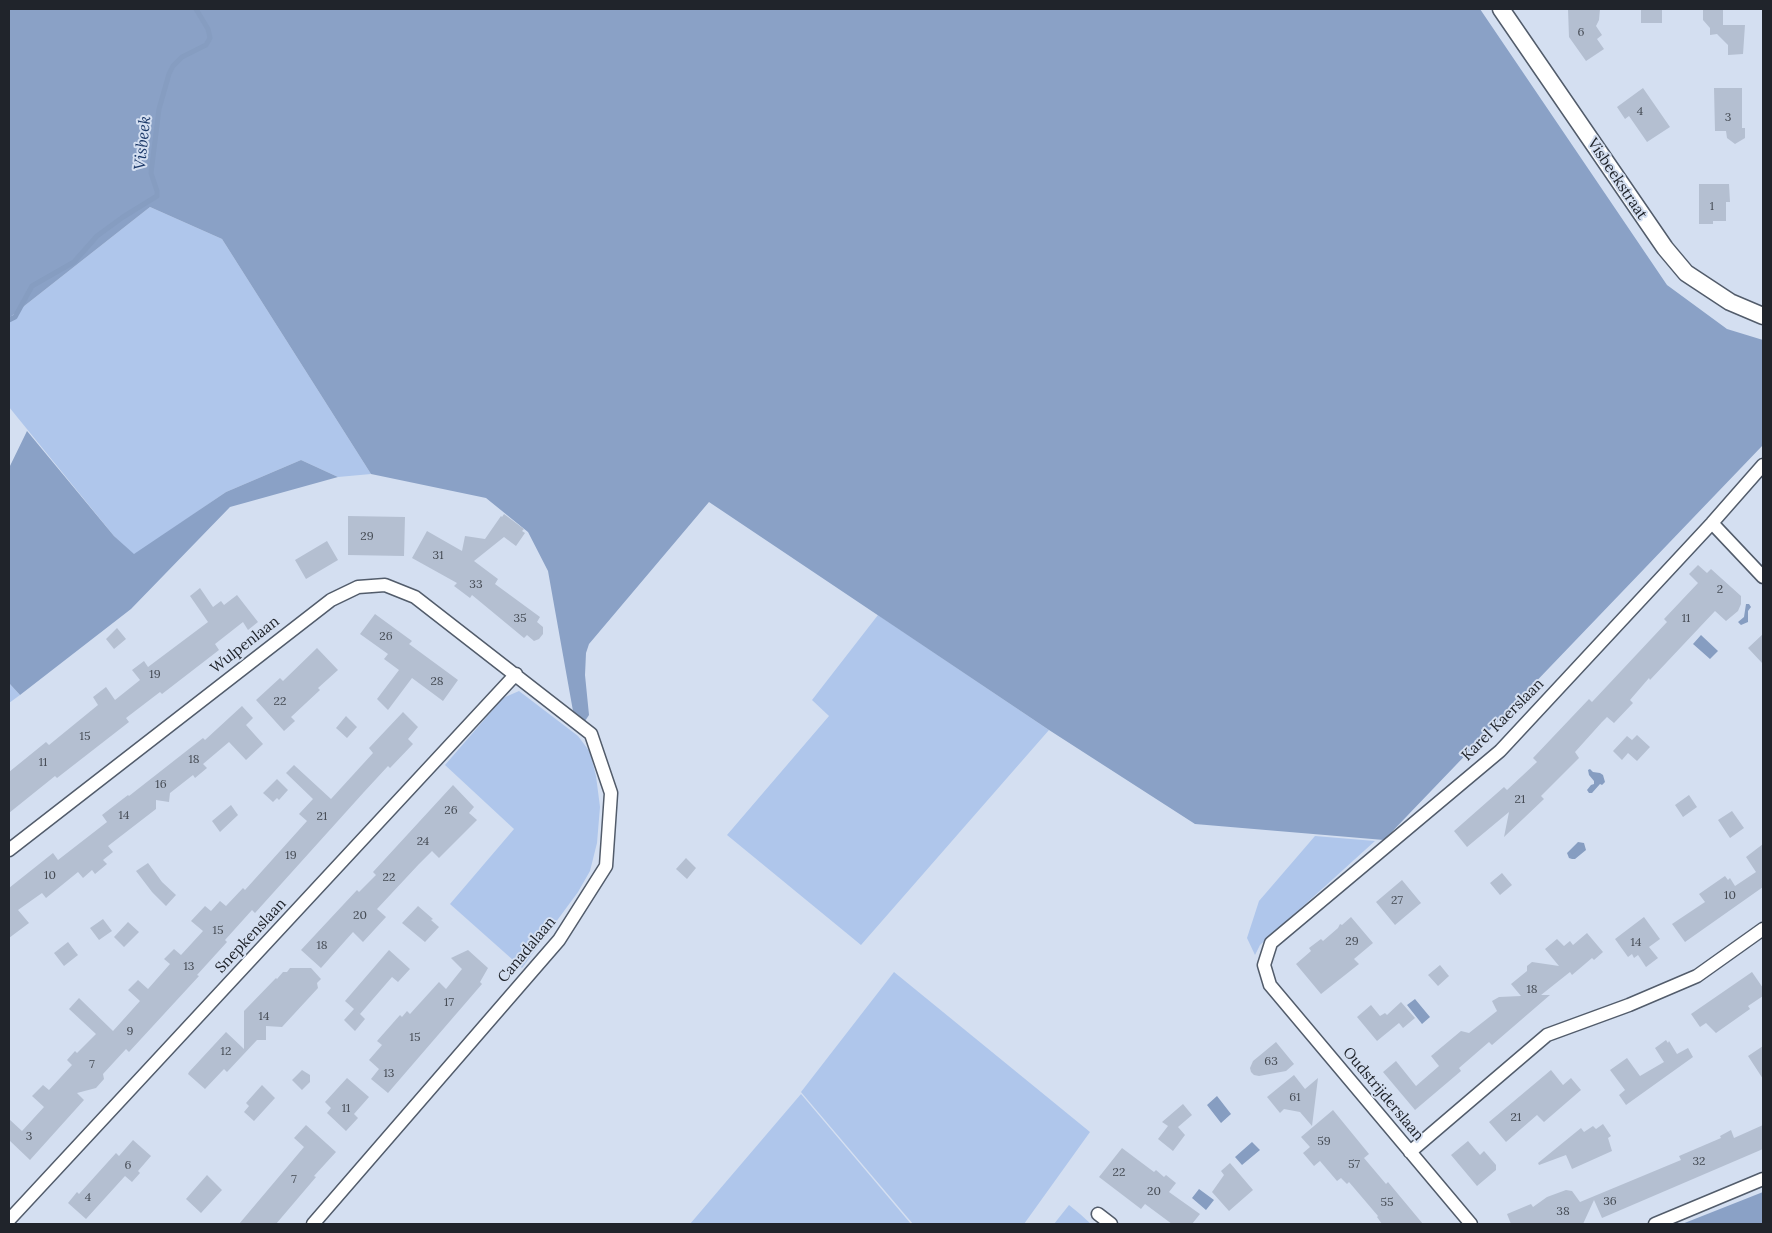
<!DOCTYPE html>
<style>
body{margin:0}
#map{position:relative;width:1772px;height:1233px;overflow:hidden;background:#d4dff1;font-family:Lora,serif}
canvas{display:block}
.frame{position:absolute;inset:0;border:10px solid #20242b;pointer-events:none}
</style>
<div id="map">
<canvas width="1772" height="1233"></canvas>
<div class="frame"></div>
</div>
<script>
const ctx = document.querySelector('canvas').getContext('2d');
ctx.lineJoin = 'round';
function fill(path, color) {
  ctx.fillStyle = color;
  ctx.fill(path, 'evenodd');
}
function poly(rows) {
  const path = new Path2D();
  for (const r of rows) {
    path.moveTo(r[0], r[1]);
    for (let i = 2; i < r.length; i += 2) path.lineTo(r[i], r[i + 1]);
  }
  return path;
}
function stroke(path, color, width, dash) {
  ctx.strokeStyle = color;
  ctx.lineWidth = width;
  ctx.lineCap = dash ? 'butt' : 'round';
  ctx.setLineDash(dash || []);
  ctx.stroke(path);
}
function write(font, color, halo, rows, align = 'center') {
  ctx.font = font + ' Lora,serif';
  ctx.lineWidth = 4;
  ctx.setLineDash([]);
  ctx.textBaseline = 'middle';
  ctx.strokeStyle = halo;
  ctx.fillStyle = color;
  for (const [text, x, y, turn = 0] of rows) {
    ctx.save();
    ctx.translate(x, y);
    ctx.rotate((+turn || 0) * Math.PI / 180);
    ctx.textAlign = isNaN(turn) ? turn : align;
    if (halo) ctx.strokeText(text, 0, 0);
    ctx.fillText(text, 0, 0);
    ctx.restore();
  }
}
fill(poly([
 [150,207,222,239,371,474,338,477,301,460,226,492,134,555,114,536,9,407,9,318],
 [878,615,1049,730,861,945,727,835,829,716,812,700],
 [9,683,20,695,9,703],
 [519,691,578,736,590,752,596,776,600,807,597,843,590,871,578,892,522,968,450,904,514,829,445,765,503,698],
 [1315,836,1375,841,1260,945,1255,955,1247,938,1259,901],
 [894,972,1090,1132,1024,1224,913,1224,801,1092],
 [801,1094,911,1224,690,1224],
 [1069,1205,1080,1214,1091,1224,1054,1224]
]), '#afc6eb');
fill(poly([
 [9,9,1480,9,1667,285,1727,329,1763,340,1763,445,1384,840,1195,824,1049,730,709,502,589,644,586,653,585,675,589,715,585,721,573,711,548,571,528,532,486,498,371,474,222,239,150,207,9,318],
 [27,431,114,536,134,554,226,492,301,460,338,477,230,507,131,609,20,695,9,683,9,468],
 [1763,1192,1763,1224,1682,1224]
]), '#8aa1c6');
fill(poly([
 [1746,604,1749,604,1751,607,1748,611,1748,622,1741,625,1738,622,1744,617],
 [1701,635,1718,651,1710,659,1693,644],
 [1590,769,1593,772,1600,773,1603,775,1605,782,1602,785,1600,784,1592,793,1589,793,1587,790,1591,785,1594,784,1594,781,1589,775,1588,770],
 [1578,842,1584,843,1586,850,1575,859,1572,859,1569,858,1567,853],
 [1415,999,1430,1017,1422,1024,1407,1005],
 [1217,1096,1231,1114,1221,1123,1207,1105],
 [1252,1142,1260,1150,1242,1165,1235,1157],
 [1199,1189,1214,1200,1206,1210,1192,1198]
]), '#869dc1');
stroke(poly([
 [9,320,15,317,32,286,74,262,97,236,123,217,157,196,157,191,151,173,159,109,169,74,173,66,182,57,206,45,210,38,208,29,196,9]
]), '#869dc1', 5);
fill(poly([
 [1568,9,1600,9,1599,20,1596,26,1602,35,1597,39,1604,49,1586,61,1569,37],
 [1641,9,1662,9,1662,23,1641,23],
 [1703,9,1723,9,1723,25,1745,25,1743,54,1728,55,1728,45,1717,34,1710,35,1710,28,1703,20],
 [1643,88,1670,127,1647,142,1629,116,1625,119,1617,107],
 [1714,88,1742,88,1742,128,1745,128,1745,138,1735,144,1727,138,1726,131,1715,131],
 [1699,184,1729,184,1730,202,1726,202,1726,221,1713,221,1713,224,1699,224],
 [504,514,524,529,522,531,525,533,516,546,504,537,474,561,498,579,495,584,540,617,537,622,543,627,543,634,539,639,534,641,527,635,524,638,472,595,470,598,454,586,457,583,412,558,427,531,462,551,465,536,485,539,501,516,502,517],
 [348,516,405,517,404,556,348,555],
 [327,541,338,560,306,579,295,560],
 [1698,565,1707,573,1711,569,1741,596,1741,604,1738,611,1726,621,1715,611,1650,680,1649,678,1630,700,1633,703,1614,723,1607,717,1602,722,1575,752,1579,758,1541,796,1544,799,1504,837,1509,812,1467,847,1454,831,1504,787,1507,790,1537,762,1533,758,1589,699,1592,702,1667,622,1664,619,1698,583,1689,574],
 [200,588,213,607,221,601,224,605,237,595,258,622,248,630,243,622,215,644,219,650,162,694,160,692,126,718,129,722,57,778,55,776,9,813,9,772,46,742,49,745,98,705,93,697,106,687,115,700,140,680,132,670,144,661,148,667,208,622,190,596],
 [375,614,412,641,409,644,458,680,443,701,412,678,388,710,377,699,399,670,384,659,388,654,360,634],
 [117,628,126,639,114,649,106,639],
 [1763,634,1763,664,1748,648],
 [317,648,338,670,318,688,320,690,291,717,295,721,284,731,256,700,280,678,283,681],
 [242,706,253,718,246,725,263,744,246,760,229,742,203,764,207,768,195,778,193,775,170,793,169,802,156,800,156,809,108,846,113,852,103,860,107,864,95,874,92,870,83,878,78,872,46,898,42,893,18,910,29,923,9,938,9,888,53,853,58,860,107,822,102,815,128,795,129,796,203,738,205,740],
 [403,712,418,727,408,739,413,744,390,768,388,766,364,792,255,913,252,910,225,940,227,942,197,975,199,976,129,1052,126,1049,103,1074,104,1079,96,1088,77,1093,84,1100,30,1160,9,1140,9,1119,22,1131,44,1107,32,1096,43,1085,49,1090,72,1065,67,1060,75,1051,77,1053,96,1034,69,1009,79,998,113,1031,140,1001,128,990,138,980,148,989,170,964,164,959,174,949,181,955,203,931,191,921,205,906,211,911,220,901,226,906,243,888,245,890,307,821,299,814,313,799,286,773,294,765,331,799,373,753,369,748],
 [346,716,357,727,347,738,336,728],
 [1637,735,1650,747,1637,761,1628,753,1622,760,1613,751,1627,736,1632,740],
 [277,779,288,790,279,800,277,798,273,802,263,793],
 [453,785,474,807,469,813,477,820,439,858,432,851,419,864,377,909,386,917,363,942,353,932,321,968,301,950,357,890,359,892,376,875,373,872],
 [1689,795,1697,807,1683,817,1675,805],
 [231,805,238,815,220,832,212,821],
 [1732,811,1744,828,1730,838,1718,820],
 [1763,844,1763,887,1685,942,1672,924,1705,902,1699,894,1725,876,1728,880,1730,878,1735,886,1756,872,1746,857],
 [686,858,696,868,687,879,676,869],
 [148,863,162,882,176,895,166,906,152,892,136,871],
 [1502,873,1512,885,1500,895,1490,883],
 [1402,880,1421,903,1395,925,1376,902],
 [418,906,433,919,431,920,439,927,425,942,402,923],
 [1351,917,1373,943,1354,959,1359,964,1321,994,1296,964,1311,951,1309,948,1321,939,1323,941,1338,928,1340,924,1342,925],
 [1644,917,1660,939,1649,947,1658,958,1646,967,1638,955,1634,958,1632,954,1628,957,1615,939],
 [103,919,112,931,99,940,90,928],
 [128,922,139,932,124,947,114,937],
 [1587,933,1603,952,1594,960,1592,958,1572,975,1570,972,1541,995,1550,995,1492,1045,1489,1042,1459,1068,1461,1071,1415,1110,1383,1072,1396,1061,1416,1086,1439,1066,1431,1056,1461,1031,1469,1033,1497,1011,1492,1001,1499,997,1521,996,1511,984,1527,971,1527,966,1532,962,1559,966,1545,949,1557,939,1564,946,1570,941,1573,945],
 [68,942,78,955,64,966,54,953],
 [389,950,410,969,398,982,392,977,360,1014,357,1011,365,1019,355,1031,344,1020,354,1009,345,1001],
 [468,950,488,968,480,982,482,984,388,1093,371,1079,379,1069,369,1060,382,1045,377,1041,400,1015,402,1017,407,1011,410,1014,439,982,446,989,462,969,451,958],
 [1440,965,1449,976,1438,986,1428,975],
 [290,968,311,968,321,979,317,983,318,988,282,1027,266,1026,266,1040,257,1040,227,1072,224,1069,205,1089,188,1074,189,1072,226,1032,244,1049,244,1011,276,978,277,979,283,972,287,972],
 [1752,972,1763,988,1763,996,1748,1006,1750,1009,1716,1033,1706,1023,1700,1027,1691,1014],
 [1401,1002,1415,1018,1403,1028,1399,1023,1377,1041,1357,1017,1371,1005,1380,1016,1385,1013,1387,1015],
 [1666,1040,1668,1043,1669,1041,1677,1054,1688,1048,1693,1057,1626,1105,1619,1095,1625,1090,1610,1070,1627,1058,1640,1076,1664,1062,1655,1048],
 [1276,1042,1294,1064,1286,1071,1259,1076,1254,1075,1251,1072,1250,1068,1253,1061],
 [1763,1046,1763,1079,1748,1056],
 [302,1070,310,1075,310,1082,302,1090,292,1080],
 [1551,1070,1563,1085,1571,1078,1581,1090,1544,1122,1537,1115,1506,1142,1489,1122],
 [1294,1075,1305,1089,1318,1078,1312,1126,1300,1112,1284,1109,1280,1113,1267,1097],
 [347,1078,369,1097,354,1114,358,1118,346,1131,327,1113,331,1108,325,1102],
 [262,1085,275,1098,254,1121,244,1112,249,1106,246,1103],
 [1183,1104,1192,1115,1178,1127,1185,1135,1173,1151,1158,1139,1168,1126,1162,1122],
 [1333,1110,1369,1154,1364,1158,1386,1184,1388,1182,1423,1224,1382,1224,1377,1217,1378,1216,1349,1182,1347,1184,1341,1178,1337,1181,1320,1161,1314,1166,1303,1153,1310,1147,1301,1137],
 [1603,1124,1611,1136,1608,1138,1612,1151,1572,1169,1566,1155,1539,1165,1538,1163,1581,1128,1584,1132,1593,1126,1596,1129],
 [306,1125,336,1152,314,1176,316,1177,276,1224,239,1224,304,1147,294,1138],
 [1763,1125,1763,1149,1602,1218,1594,1200,1583,1224,1511,1224,1507,1214,1531,1204,1533,1207,1547,1197,1566,1190,1572,1191,1580,1202,1681,1160,1679,1156,1721,1138,1720,1136,1731,1130,1734,1138],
 [133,1140,151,1156,138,1171,140,1173,132,1182,125,1176,86,1219,68,1203,77,1192,79,1194,116,1153,119,1156],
 [1468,1141,1480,1155,1484,1151,1496,1165,1496,1170,1477,1186,1451,1155],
 [1122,1148,1154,1172,1156,1170,1164,1177,1166,1175,1176,1183,1169,1192,1200,1214,1192,1224,1172,1224,1145,1204,1141,1209,1099,1177],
 [1230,1163,1253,1190,1229,1211,1212,1192,1224,1175,1221,1171],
 [207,1175,222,1190,201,1213,186,1199]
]), '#b4bfd1');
const minor = poly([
 [1712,523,1763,577],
 [9,850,331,600,358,587,385,585,415,597,591,734,611,793,606,866,559,940,313,1224],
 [1410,1152,1547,1035,1629,1005,1697,976,1763,929],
 [1098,1214,1111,1224],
 [9,1220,516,674],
 [1471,1224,1270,985,1264,965,1271,943,1500,751,1712,523,1763,465],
 [1655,1224,1763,1179]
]);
const tertiary = poly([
 [1501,9,1665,248,1686,273,1730,302,1763,316]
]);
stroke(minor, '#525c6b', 15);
stroke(tertiary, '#525c6b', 19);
stroke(minor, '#fff', 12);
stroke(tertiary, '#fff', 16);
write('12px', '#454b54', null, [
 ["6",1581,33],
 ["4",1640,112],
 ["3",1728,118],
 ["1",1712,207],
 ["29",367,537],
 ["31",438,556],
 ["33",476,585],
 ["2",1720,590],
 ["35",520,619],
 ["11",1686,619],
 ["26",386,637],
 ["19",155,675],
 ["28",437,682],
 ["22",280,702],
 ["15",85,737],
 ["18",194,760],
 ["11",43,763],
 ["16",161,785],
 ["21",1520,800],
 ["26",451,811],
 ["14",124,816],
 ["21",322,817],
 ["24",423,842],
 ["19",291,856],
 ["10",50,876],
 ["22",389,878],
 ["10",1730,896],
 ["27",1397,901],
 ["20",360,916],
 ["15",218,931],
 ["29",1352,942],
 ["14",1636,943],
 ["18",322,946],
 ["13",189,967],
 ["18",1532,990],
 ["17",449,1003],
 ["14",264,1017],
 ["9",130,1032],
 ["15",415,1038],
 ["12",226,1052],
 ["63",1271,1062],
 ["7",92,1065],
 ["13",389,1074],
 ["61",1295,1098],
 ["11",346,1109],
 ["21",1516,1118],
 ["3",29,1137],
 ["59",1324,1142],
 ["32",1699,1162],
 ["57",1354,1165],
 ["6",128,1166],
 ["22",1119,1173],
 ["7",294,1180],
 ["20",1154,1192],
 ["4",88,1198],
 ["36",1610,1202],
 ["55",1387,1203],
 ["38",1563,1212]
]);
write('15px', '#20242b', '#d4dff1', [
 ["Visbeekstraat",1617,179,56],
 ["Wulpenlaan",245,645,-38],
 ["Karel Kaerslaan",1503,720,-45],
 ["Snepkenslaan",251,936,-47],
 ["Canadalaan",527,950,-50],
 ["Oudstrijderslaan",1383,1094,50]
]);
write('italic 16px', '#1c3969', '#d4dff1', [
 ["Visbeek",143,143,-84]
]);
</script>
